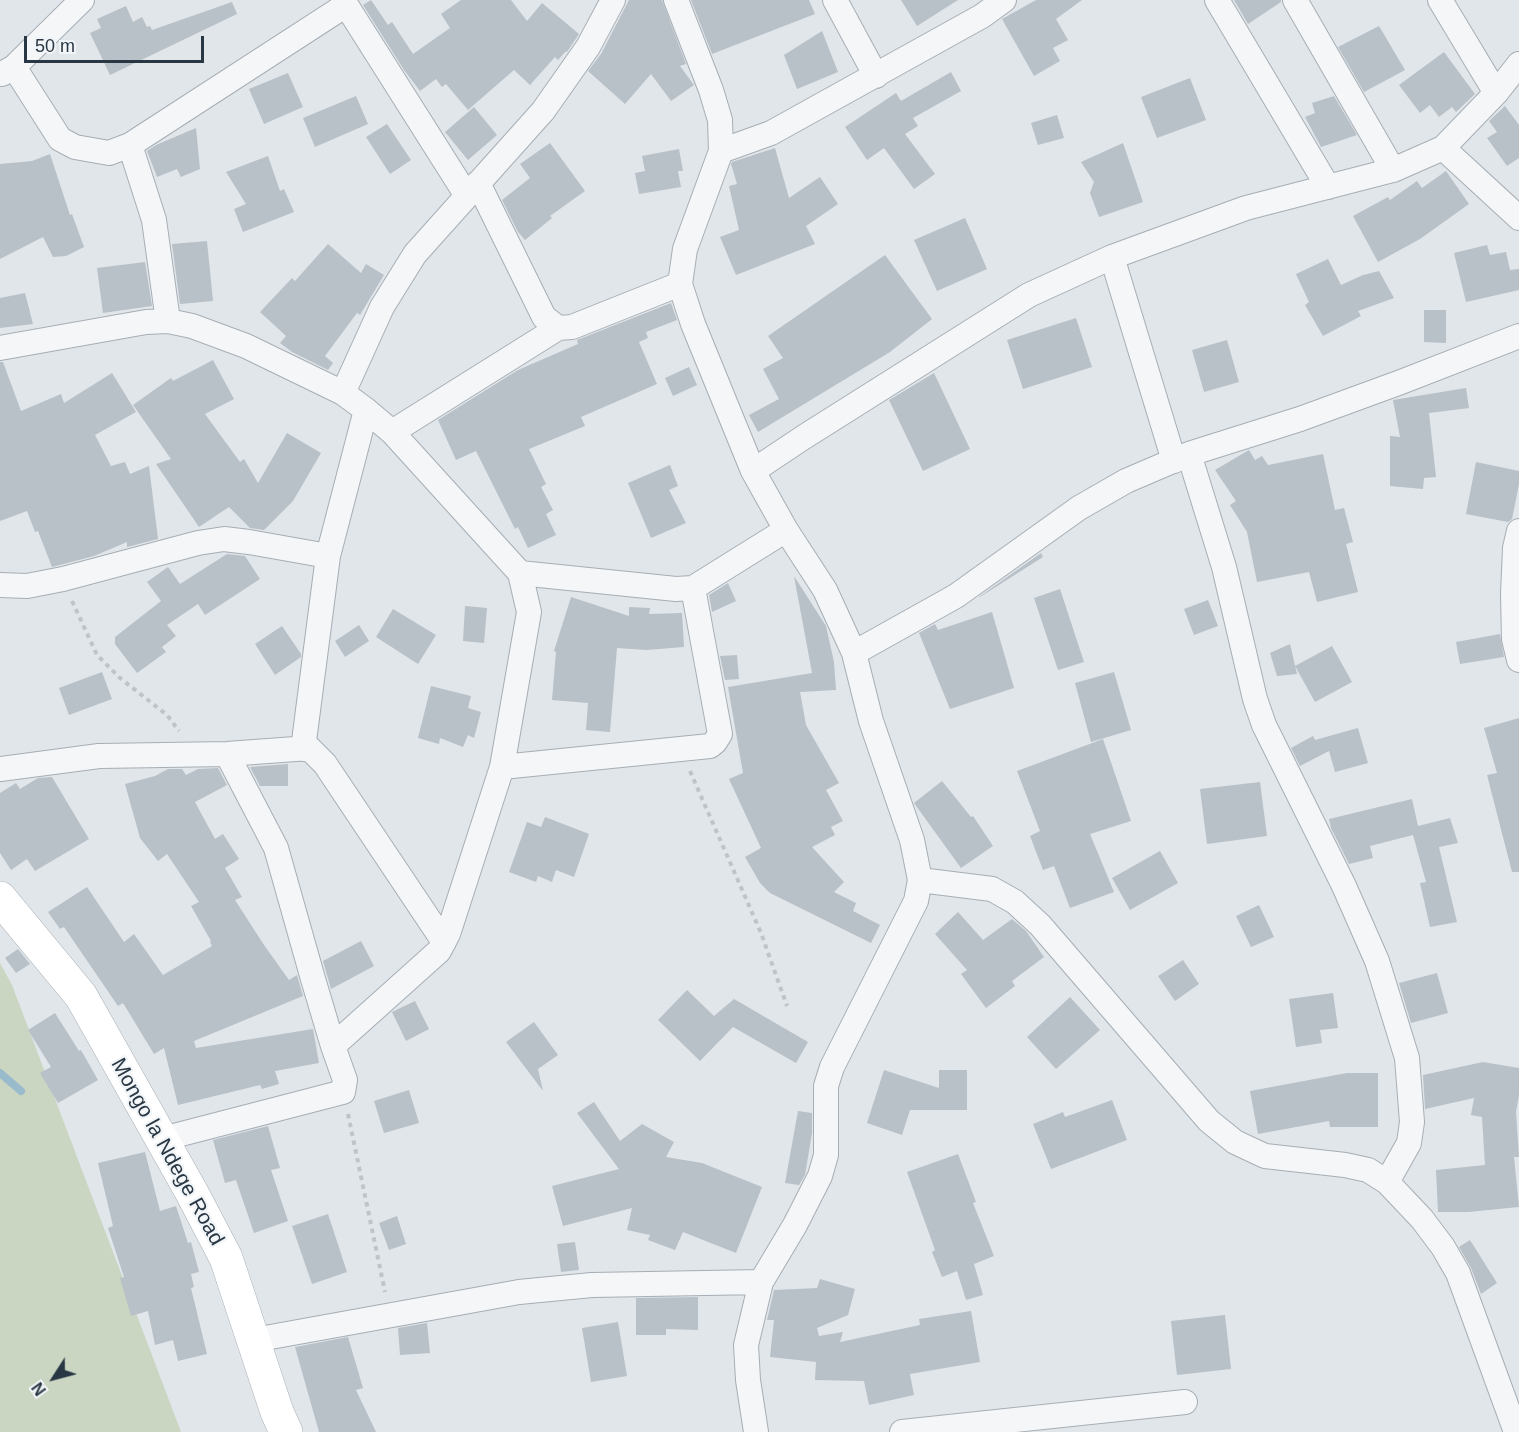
<!DOCTYPE html>
<style>
body{margin:0}
#map{position:relative;width:1519px;height:1432px;overflow:hidden;background:#e1e6ea;font-family:Arial,sans-serif}
canvas{display:block}
.north{position:absolute;left:24px;top:1348px;width:60px;height:60px;-webkit-text-stroke:4px #f1f5f8;paint-order:stroke;rotate:234deg;font-size:16px;font-weight:700;line-height:24px;text-align:center;color:#283743}
.north::after{content:'';display:block;margin:auto;width:21px;height:27px;background:#283743;clip-path:polygon(50% 0,100% 100%,50% 72%,0 100%)}
.scale{position:absolute;left:24px;top:36px;width:180px;height:27px;box-sizing:border-box;border:3px solid #283743;border-top:0;padding-left:8px;font-size:18px;line-height:21px;white-space:nowrap;color:#283743;-webkit-text-stroke:4px #f1f5f8;paint-order:stroke}
</style>
<div id="map">
<canvas width="1519" height="1432"></canvas>
<div class="north">N</div>
<div class="scale">50 m</div>
</div>
<script>
const ctx = document.querySelector('canvas').getContext('2d');
ctx.lineJoin = 'round';
function fill(path, color) {
  ctx.fillStyle = color;
  ctx.fill(path, 'evenodd');
}
function poly(rows) {
  const path = new Path2D();
  for (const r of rows) {
    path.moveTo(r[0], r[1]);
    for (let i = 2; i < r.length; i += 2) path.lineTo(r[i], r[i + 1]);
  }
  return path;
}
function stroke(path, color, width, dash) {
  ctx.strokeStyle = color;
  ctx.lineWidth = width;
  ctx.lineCap = dash ? 'butt' : 'round';
  ctx.setLineDash(dash || []);
  ctx.stroke(path);
}
function write(font, color, halo, rows, align = 'center') {
  ctx.font = font + ' Arial,sans-serif';
  ctx.lineWidth = 4.5;
  ctx.setLineDash([]);
  ctx.textBaseline = 'middle';
  ctx.strokeStyle = halo;
  ctx.fillStyle = color;
  for (const [text, x, y, turn = 0] of rows) {
    ctx.save();
    ctx.translate(x, y);
    ctx.rotate((+turn || 0) * Math.PI / 180);
    ctx.textAlign = isNaN(turn) ? turn : align;
    if (halo) ctx.strokeText(text, 0, 0);
    ctx.fillText(text, 0, 0);
    ctx.restore();
  }
}
fill(poly([
 [0,963,12,985,181,1432,0,1432]
]), '#cad5c2');
stroke(poly([
 [0,1073,21,1091]
]), '#9abbcc', 8);
fill(poly([
 [371,0,388,25,392,22,413,54,450,28,441,14,461,0,511,0,527,21,542,3,579,34,567,52,566,51,558,60,555,57,530,85,514,70,468,110,446,84,442,87,436,79,420,91,404,70,363,5],
 [629,0,662,0,686,64,680,66,694,85,671,101,651,74,625,104,588,71,601,54],
 [691,0,809,0,815,14,712,54],
 [901,0,958,0,917,26],
 [1036,0,1082,0,1056,19,1068,40,1053,48,1060,61,1034,76,1002,19],
 [1234,0,1281,0,1281,2,1248,24],
 [232,2,237,14,110,75,90,33,101,28,97,19,126,6,133,22,142,17,147,27,150,26,152,30],
 [1379,26,1405,70,1364,92,1338,47],
 [822,31,838,72,797,89,784,55],
 [1444,52,1475,94,1456,112,1452,107,1439,117,1430,105,1420,113,1399,85],
 [951,72,961,91,913,118,918,126,905,134,935,174,914,189,884,148,867,160,845,127,896,93,901,101],
 [288,73,303,107,264,124,249,89],
 [1190,78,1206,120,1157,138,1141,97],
 [356,96,368,124,315,147,303,118],
 [1334,96,1357,135,1321,147,1305,117,1315,113,1312,103],
 [1505,106,1519,125,1519,158,1507,166,1487,138,1497,132,1489,121],
 [474,107,497,135,468,160,445,132],
 [1057,115,1064,138,1038,145,1031,123],
 [387,124,411,160,390,174,366,137],
 [196,128,200,169,181,177,177,169,157,177,147,151,156,145],
 [550,143,585,191,550,216,552,218,525,240,518,232,502,200,530,178,520,164],
 [1123,143,1143,202,1099,217,1090,193,1094,182,1081,162],
 [775,148,789,198,820,177,838,204,806,226,815,244,736,275,720,237,739,230,729,186,737,184,731,164,732,162],
 [679,149,683,171,678,171,681,187,639,194,635,173,645,171,642,156],
 [50,154,70,215,72,214,84,247,66,256,53,257,43,237,0,259,0,164,32,161],
 [268,156,280,191,284,189,294,212,243,232,234,209,246,204,226,172],
 [1446,171,1469,204,1420,239,1378,262,1353,216,1388,197,1390,200,1417,181,1422,188],
 [965,218,987,269,937,291,914,240],
 [207,241,213,301,180,304,172,244],
 [328,244,361,273,366,264,384,275,360,315,357,313,325,356,333,363,328,370,292,352,280,343,286,336,260,312,292,278,295,281],
 [1487,245,1490,255,1506,252,1510,270,1519,269,1519,290,1466,302,1454,253],
 [885,255,932,319,890,352,758,432,749,415,779,399,763,369,783,358,768,336],
 [1328,259,1341,285,1363,275,1379,271,1394,298,1358,311,1361,316,1323,336,1305,305,1309,302,1296,274],
 [145,262,152,306,103,313,97,268],
 [25,293,33,324,0,328,0,298],
 [671,303,677,320,646,332,648,338,639,342,657,384,581,417,585,426,529,449,546,484,541,487,553,510,546,514,556,535,528,548,518,527,515,529,476,451,456,460,438,420,518,370,578,344,577,340],
 [1424,310,1446,310,1446,343,1424,342],
 [1076,318,1092,367,1023,389,1007,340],
 [1227,340,1239,382,1204,392,1192,350],
 [213,360,234,399,205,414,240,462,244,459,258,483,287,433,321,453,293,501,264,530,250,528,229,507,199,527,156,464,171,459,133,405,171,378,173,381],
 [0,362,3,362,21,411,61,394,64,403,112,373,136,412,95,435,111,466,125,462,130,474,149,466,158,539,127,547,127,542,94,556,52,567,38,531,35,532,27,511,0,521],
 [689,367,697,385,673,396,665,378],
 [934,373,970,449,923,471,889,400],
 [1466,388,1469,408,1429,413,1436,477,1424,478,1423,489,1390,486,1390,436,1400,437,1393,400],
 [1249,450,1255,460,1262,456,1268,465,1323,454,1335,510,1344,508,1353,542,1346,544,1358,592,1317,602,1309,572,1257,582,1247,532,1230,505,1236,501,1215,470],
 [1476,462,1519,471,1519,484,1512,519,1508,522,1466,514],
 [670,465,678,486,669,490,686,523,651,538,628,483],
 [1041,553,1043,557,980,597,979,597],
 [227,554,245,556,260,579,205,615,198,604,167,625,176,636,162,647,166,652,137,673,115,644,115,637,161,601,147,582,168,567,180,584],
 [794,576,826,626,834,662,836,690,800,692,806,725,839,783,826,790,843,821,831,827,835,835,812,847,844,882,834,892,856,903,853,911,880,925,871,943,770,893,760,883,745,857,761,848,729,779,743,773,728,687,812,673],
 [728,583,736,601,712,612,709,595],
 [1060,589,1084,662,1058,670,1034,598],
 [571,597,629,616,629,607,650,608,649,614,682,613,684,647,647,650,617,648,610,732,586,730,588,703,552,700,556,652,554,651],
 [1208,600,1218,626,1194,635,1184,609],
 [465,606,487,608,484,643,463,641],
 [393,609,436,635,418,664,376,637],
 [992,612,1014,688,950,709,919,633,935,624,938,630],
 [359,625,369,641,345,657,335,641],
 [282,626,301,654,301,657,275,675,255,644],
 [1500,634,1504,657,1460,664,1456,642],
 [1290,644,1297,674,1277,676,1270,653],
 [1332,646,1352,682,1315,702,1295,666],
 [737,655,739,679,725,680,720,656],
 [102,672,112,699,69,715,59,688],
 [1114,672,1131,730,1091,742,1075,683],
 [431,686,471,696,468,708,481,712,474,738,468,735,463,747,440,738,439,744,418,738],
 [1519,718,1519,872,1512,872,1487,775,1497,773,1484,728],
 [1358,728,1368,763,1335,772,1329,751,1300,766,1291,748,1313,736,1315,740],
 [1103,739,1131,821,1090,834,1114,892,1070,908,1054,866,1043,870,1030,836,1040,831,1017,771],
 [288,764,288,786,260,786,250,767],
 [218,768,227,785,195,802,215,839,223,834,239,859,225,868,242,897,235,900,264,945,289,980,297,975,303,996,194,1041,196,1048,313,1029,319,1063,275,1071,279,1084,262,1089,260,1085,178,1105,164,1048,154,1054,123,1003,118,1006,64,927,60,929,48,912,87,887,124,942,134,934,163,975,212,946,210,942,211,941,191,906,199,902,167,854,158,861,140,838,125,784,155,776,168,769,182,769,186,775,198,769],
 [52,777,89,839,35,871,27,859,11,870,0,853,0,793,16,783,20,789,38,778],
 [942,781,971,817,973,816,993,846,961,868,914,803],
 [1260,782,1267,836,1207,844,1200,789],
 [1412,799,1418,826,1450,818,1458,843,1439,847,1457,922,1430,927,1420,883,1426,882,1413,835,1370,846,1373,858,1349,864,1331,828,1329,819],
 [545,817,589,834,574,877,556,870,552,882,538,876,536,882,509,872,527,822,541,827],
 [1160,851,1178,883,1130,910,1112,878],
 [1259,905,1274,937,1251,947,1236,916],
 [958,912,983,940,1012,919,1026,931,1044,957,1012,981,1015,986,986,1008,961,974,967,970,935,934],
 [361,941,374,966,331,989,323,961],
 [18,949,30,964,16,973,5,958],
 [1183,960,1199,984,1175,1001,1158,976],
 [1437,973,1448,1013,1411,1023,1399,983],
 [687,990,714,1016,734,999,808,1042,796,1063,733,1027,700,1061,658,1020],
 [1333,993,1338,1028,1320,1030,1322,1043,1296,1047,1289,999],
 [1070,997,1100,1030,1056,1069,1027,1037],
 [415,1001,429,1029,406,1041,392,1012],
 [55,1013,79,1051,81,1050,98,1080,58,1103,40,1073,51,1067,28,1030],
 [534,1022,558,1055,538,1069,543,1091,506,1042],
 [1483,1062,1519,1068,1519,1095,1516,1112,1519,1157,1514,1157,1519,1207,1468,1212,1438,1212,1436,1170,1485,1165,1482,1117,1471,1115,1474,1098,1425,1109,1423,1075],
 [884,1070,939,1088,939,1070,967,1070,967,1110,910,1110,902,1135,867,1123],
 [1347,1073,1378,1073,1378,1127,1330,1127,1329,1121,1258,1134,1250,1091],
 [409,1090,419,1123,384,1133,374,1101],
 [1112,1100,1127,1140,1051,1169,1033,1124,1063,1112,1065,1117],
 [594,1102,620,1141,642,1124,674,1142,666,1157,702,1163,762,1187,736,1253,683,1232,675,1250,648,1240,650,1235,627,1230,632,1208,563,1226,552,1186,619,1169,577,1113],
 [798,1111,812,1113,812,1133,805,1175,799,1185,785,1183],
 [268,1126,280,1168,271,1170,288,1221,254,1233,236,1180,225,1183,213,1140],
 [145,1152,160,1211,176,1206,188,1243,191,1242,199,1272,191,1274,194,1287,191,1288,207,1354,178,1361,173,1340,155,1345,148,1311,131,1316,120,1278,124,1277,108,1228,113,1226,98,1163],
 [958,1154,976,1202,973,1203,994,1256,974,1264,983,1295,966,1300,957,1271,942,1277,932,1252,935,1250,907,1172],
 [328,1214,347,1272,312,1284,292,1226],
 [397,1216,406,1244,389,1250,379,1223],
 [1470,1240,1497,1283,1481,1294,1471,1268,1459,1247],
 [575,1242,579,1270,561,1272,557,1244],
 [820,1279,855,1289,848,1315,817,1328,819,1336,843,1332,840,1342,920,1325,919,1319,971,1311,980,1362,910,1374,914,1395,869,1405,864,1381,815,1380,816,1362,770,1357,774,1320,767,1320,774,1290,817,1288],
 [698,1297,698,1330,666,1329,666,1335,636,1335,636,1298],
 [1225,1315,1231,1369,1177,1375,1171,1321],
 [618,1322,627,1376,591,1382,582,1328],
 [427,1323,430,1353,400,1355,398,1328],
 [348,1337,363,1388,356,1390,376,1432,319,1432,295,1347]
]), '#b8c0c8');
const street = poly([
 [343,0,467,196],
 [676,0,711,90,720,120,721,151,685,249,680,284,693,324,753,471,786,530,825,590,854,653,871,721,912,840,920,880,916,901,832,1067,826,1086,826,1155,820,1176,795,1225,761,1282,746,1345,748,1380,756,1432],
 [835,0,876,76],
 [1217,0,1328,187],
 [1295,0,1393,170],
 [1440,0,1496,93],
 [14,67,60,139,75,147,109,153,130,145,346,5],
 [2,74,14,67,82,0],
 [130,145,154,220,168,321],
 [1443,148,1519,218],
 [721,151,771,133,982,16,1004,0],
 [478,183,544,317,558,328,572,327,680,284],
 [1112,257,1174,461],
 [0,348,146,322,168,321,192,326,246,346,343,393,366,410,392,432,520,573,529,612,502,767,448,934,439,951,333,1046],
 [343,393,382,307,415,254,543,111,588,47,613,0],
 [392,432,558,328],
 [1189,454,1224,567,1255,699,1264,725,1344,886,1377,961,1407,1058,1412,1122,1409,1143,1387,1182],
 [753,471,804,437,1029,295,1112,257,1246,208,1393,170,1443,148,1496,93,1519,64],
 [1519,531,1515,548,1513,594,1514,639,1519,660],
 [520,573,676,589,693,588,786,530],
 [0,585,27,586,63,579,198,543,224,539,249,542,328,556],
 [854,653,956,596,1079,508,1126,481,1189,454,1300,419,1401,382,1519,336],
 [303,749,328,556,366,410],
 [502,767,710,746,715,742,720,734,693,588],
 [0,769,99,756,227,754,309,748,325,764,444,942],
 [920,880,992,889,1015,902,1040,925,1209,1121,1235,1142,1265,1156,1345,1165,1368,1170,1387,1182,1422,1219,1443,1247,1458,1273,1516,1432],
 [162,1139,343,1092,345,1080,333,1046,313,979,276,848,227,754],
 [254,1340,519,1292,592,1285,761,1282],
 [902,1432,1185,1402]
]);
const secondary = poly([
 [0,898,81,996,192,1193,226,1258,277,1412,286,1432]
]);
stroke(street, '#a6aeb5', 26);
stroke(secondary, '#a6aeb5', 34);
stroke(poly([
 [72,601,97,655,120,678,167,715,179,731],
 [690,771,761,933,787,1006],
 [348,1114,385,1292]
]), '#bfc4c9', 4, [4.5, 4.5]);
stroke(street, '#f4f6f8', 24);
stroke(secondary, '#fff', 33);
write('21px', '#283743', '#f1f5f8', [
 ["Mongo la Ndege Road",167,1152,61]
]);
</script>
